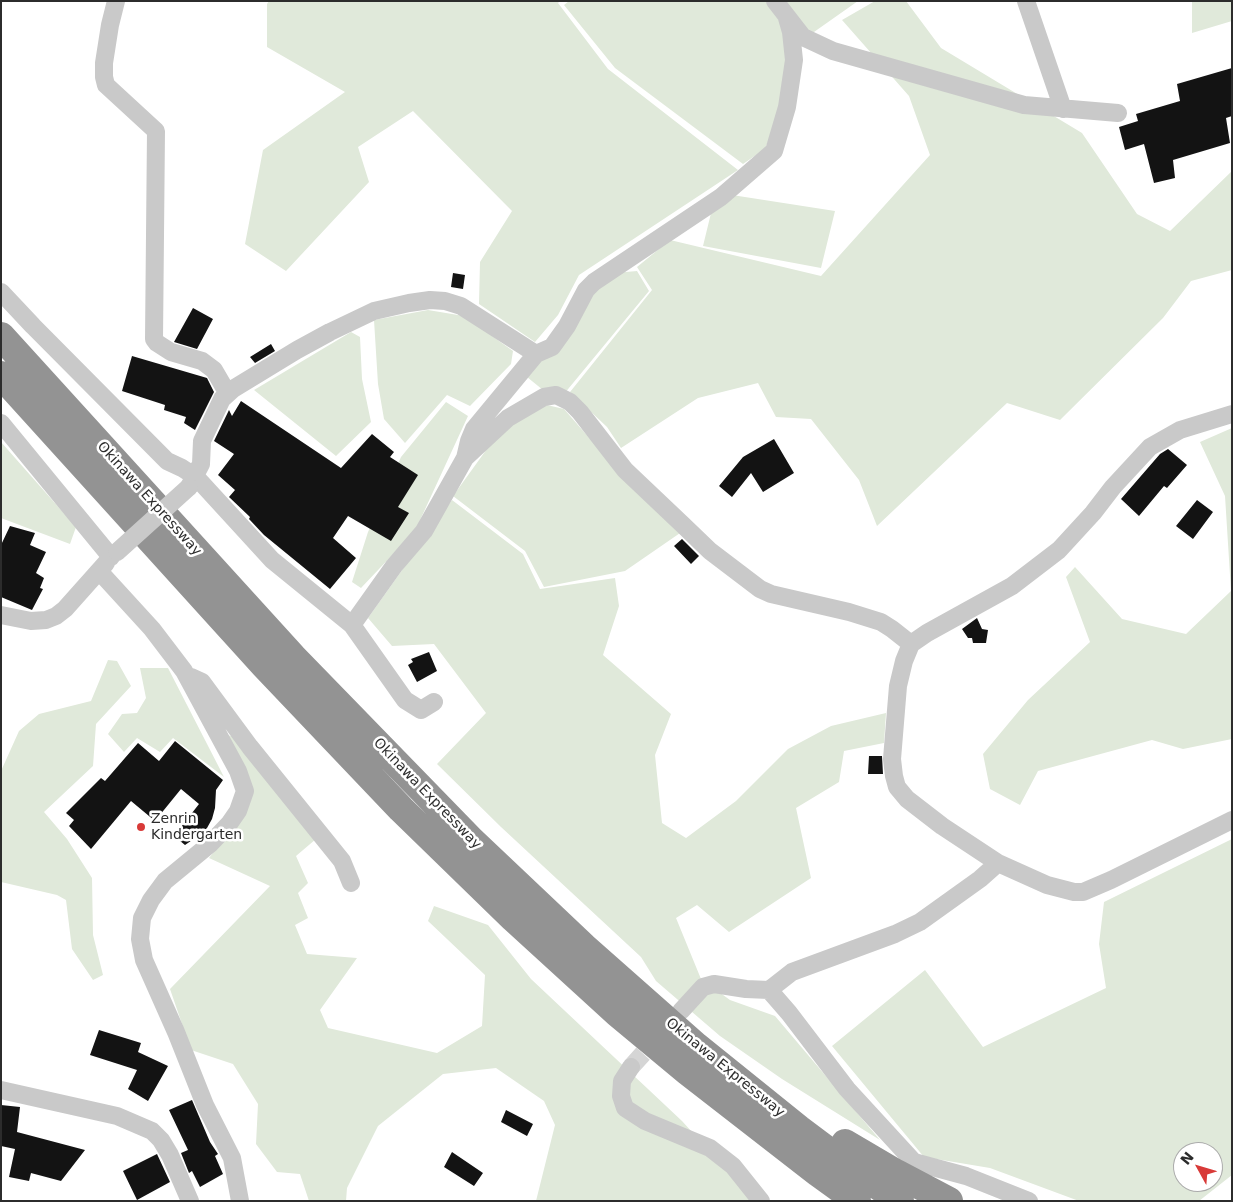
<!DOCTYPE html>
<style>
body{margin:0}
#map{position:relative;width:1233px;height:1202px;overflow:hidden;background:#fff;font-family:"DejaVu Sans",sans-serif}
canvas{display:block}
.frame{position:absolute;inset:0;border:2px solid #2c2c2c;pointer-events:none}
.north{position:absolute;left:1173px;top:1142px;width:50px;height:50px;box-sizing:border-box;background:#fff;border:1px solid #ababab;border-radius:50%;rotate:309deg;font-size:14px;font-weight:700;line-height:20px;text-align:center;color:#2c2c2c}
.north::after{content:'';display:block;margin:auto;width:18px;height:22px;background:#d83a38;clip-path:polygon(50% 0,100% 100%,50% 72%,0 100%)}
</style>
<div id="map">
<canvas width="1233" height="1202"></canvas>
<div class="frame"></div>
<div class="north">N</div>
</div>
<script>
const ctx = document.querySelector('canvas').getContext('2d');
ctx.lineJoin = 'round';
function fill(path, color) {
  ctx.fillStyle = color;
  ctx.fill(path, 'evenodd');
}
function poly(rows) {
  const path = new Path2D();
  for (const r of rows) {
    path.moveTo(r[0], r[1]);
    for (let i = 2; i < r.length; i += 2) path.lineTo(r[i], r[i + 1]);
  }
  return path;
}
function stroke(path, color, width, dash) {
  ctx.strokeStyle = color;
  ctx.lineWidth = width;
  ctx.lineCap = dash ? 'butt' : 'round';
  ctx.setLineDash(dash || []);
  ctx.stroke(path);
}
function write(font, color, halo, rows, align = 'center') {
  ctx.font = font + ' "DejaVu Sans",sans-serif';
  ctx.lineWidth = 5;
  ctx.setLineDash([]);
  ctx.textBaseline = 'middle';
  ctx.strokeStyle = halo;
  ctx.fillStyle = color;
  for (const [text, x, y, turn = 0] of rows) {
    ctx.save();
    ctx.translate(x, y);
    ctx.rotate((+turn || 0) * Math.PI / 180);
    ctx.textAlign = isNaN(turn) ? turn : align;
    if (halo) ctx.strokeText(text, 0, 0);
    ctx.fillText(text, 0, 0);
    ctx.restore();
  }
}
fill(poly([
 [269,1,560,1,558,3,608,69,738,170,579,275,558,315,535,342,479,304,480,262,512,211,413,111,358,147,369,182,286,271,245,244,263,150,345,92,267,47,267,4],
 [569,1,858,1,787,51,783,104,765,149,743,164,615,68,564,5],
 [875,1,906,1,941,48,1082,133,1137,214,1170,231,1232,171,1232,270,1191,281,1163,318,1060,420,1007,403,877,526,859,480,811,419,776,417,758,383,698,398,621,448,607,427,570,392,652,290,637,267,670,240,821,276,930,155,909,96,842,20],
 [1192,1,1232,1,1232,21,1192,33],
 [732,195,835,211,821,268,703,246,712,209],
 [637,271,649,291,564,394,543,390,527,377,589,299,615,273],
 [428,310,464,316,513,351,511,364,470,406,447,395,405,443,384,419,378,384,374,320],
 [351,332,360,337,362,379,371,422,336,456,254,390],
 [446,402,468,416,415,531,361,588,352,582,368,532,401,457],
 [547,405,564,409,618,471,683,531,625,571,544,587,525,551,453,496,497,435,529,412],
 [1232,428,1232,739,1183,749,1152,740,1038,771,1020,805,990,789,983,754,1028,700,1090,642,1066,577,1075,567,1122,619,1186,634,1231,591,1225,496,1200,442],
 [1,442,76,527,70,544,1,518],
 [452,500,523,554,540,589,615,578,619,606,603,655,671,714,655,755,662,823,686,838,736,801,788,749,831,726,886,713,884,743,844,751,839,782,796,808,811,878,729,932,697,905,676,918,701,979,730,1000,775,1016,880,1140,782,1079,720,1036,656,981,641,957,501,827,437,764,486,713,434,644,392,646,368,618],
 [108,660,117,661,131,686,96,724,93,766,44,812,67,839,92,878,93,935,103,975,93,980,72,949,66,900,57,895,1,882,1,771,19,731,39,714,91,701],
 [140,668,168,668,224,777,173,738,160,752,137,738,124,752,108,734,122,714,137,713,146,698],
 [228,735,236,738,316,839,296,856,308,883,298,893,308,918,295,925,307,954,357,958,320,1010,328,1028,437,1053,482,1026,485,975,428,921,434,906,488,925,531,979,682,1121,724,1167,751,1201,536,1201,555,1125,544,1101,496,1068,443,1074,378,1126,347,1188,346,1201,309,1201,300,1174,277,1172,256,1144,258,1104,233,1064,191,1050,170,989,270,886,209,858,246,812],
 [1232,839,1232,1175,1199,1201,1079,1201,990,1168,924,1157,832,1046,925,970,983,1047,1106,988,1099,944,1104,902],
 [1183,1152,1213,1152,1213,1182,1183,1182]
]), '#e0e9da');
fill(poly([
 [1232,68,1232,116,1226,118,1230,143,1173,160,1175,178,1154,183,1144,144,1125,150,1119,127,1138,121,1136,114,1180,101,1177,84],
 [453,273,465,275,463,289,451,287],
 [193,308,213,319,197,349,174,342],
 [271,344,275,351,255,363,250,357],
 [132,356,207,378,214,392,195,430,184,423,186,417,164,410,165,405,122,391],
 [241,401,341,468,372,434,394,452,390,457,418,475,398,507,409,513,391,541,348,516,333,538,356,558,330,589,264,535,249,519,250,517,229,497,235,490,218,475,234,454,214,441,229,410,232,416],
 [774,439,794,473,763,492,751,473,732,497,719,486,743,457],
 [1168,449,1187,465,1167,488,1164,486,1139,516,1121,499,1160,454],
 [1197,500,1213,512,1193,539,1176,526],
 [10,526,35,533,30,545,46,552,36,573,44,578,40,588,43,589,32,610,1,597,1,545],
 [682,539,699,556,691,564,674,546],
 [977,618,982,629,988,630,986,643,973,643,972,638,968,638,962,629],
 [429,652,437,671,417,682,408,665,413,662,411,659],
 [175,741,223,780,216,790,215,808,212,819,207,828,201,834,185,845,174,836,199,804,181,789,155,821,131,801,91,849,69,826,74,820,66,813,101,778,105,781,138,743,159,761],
 [869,756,882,756,883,774,868,774],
 [99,1030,141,1043,138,1052,168,1066,148,1101,128,1089,137,1070,90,1055],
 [192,1100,210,1142,218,1154,215,1156,223,1174,200,1187,192,1171,189,1173,181,1153,188,1150,169,1110],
 [1,1105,20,1107,17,1132,85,1150,61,1181,31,1173,29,1181,9,1177,15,1149,1,1146],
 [506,1110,533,1124,527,1136,501,1122],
 [452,1152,483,1173,474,1186,444,1167],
 [157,1154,170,1182,137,1200,123,1171]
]), '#131313');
stroke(poly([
 [631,1067,659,1036]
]), '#d5d5d5', 18, [18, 9]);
stroke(poly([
 [116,1,110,25,104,63,104,77,106,85,156,131,154,339,157,343,171,352,202,361,214,370,228,394],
 [775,1,803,37,833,51,1024,105,1118,113],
 [1026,1,1063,109],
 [1,292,33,326,167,461,182,468,196,477,272,560,352,625,405,700,421,710,434,702],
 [1232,414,1180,430,1150,447,1113,487,1093,513,1059,550,1012,586,927,633,911,644,904,661,898,686,892,759,894,776,897,787,907,799,942,826,998,863,1047,885,1074,892,1083,892,1111,880,1232,820],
 [1,423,111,557],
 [465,458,508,418,544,397,556,395,570,402,580,412,625,470,683,525,710,551,760,589,771,594,849,612,881,622,892,629,911,644],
 [189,487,201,464,202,441,222,399,233,389,297,350,330,332,374,311,409,303,430,300,445,301,461,306,536,354],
 [99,571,152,629,184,671,238,771,245,791,238,811,229,824,210,844,165,881,151,900,142,918,140,939,144,960,176,1032,205,1105,232,1158,240,1201],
 [1,615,31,621,46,620,56,616,65,609,106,563],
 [352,625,394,566,424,531,465,458,469,441,474,429,536,354,552,347,567,326,586,290,594,282,721,197,774,151,787,107,794,60,791,32,787,18],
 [191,677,202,682,250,747,342,861,351,883],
 [769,990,789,1013,847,1089,914,1162,966,1176,1029,1201],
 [681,1011,703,987,714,984,746,989,769,990,792,972,895,934,920,922,980,879,998,863],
 [631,1067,622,1081,621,1096,625,1108,645,1121,710,1148,733,1166,761,1201],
 [1,1090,117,1116,152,1131,161,1140,170,1155,190,1201]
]), '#c9c9c9', 18);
stroke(poly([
 [1,336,293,657,472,841,584,947,696,1046,799,1129,843,1162,900,1201],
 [1,375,264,665,401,809,513,918,617,1013,688,1072,818,1173,857,1201],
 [845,1143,896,1173,949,1201]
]), '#939393', 28);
stroke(poly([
 [117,552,189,487]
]), '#c9c9c9', 18);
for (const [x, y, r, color] of [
 [141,827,5,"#d83a38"]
]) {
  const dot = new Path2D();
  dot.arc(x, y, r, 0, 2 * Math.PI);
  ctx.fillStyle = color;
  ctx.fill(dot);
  stroke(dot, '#fff', 2);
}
write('14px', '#2c2c2c', '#fff', [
 ["Okinawa Expressway",149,499,48],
 ["Okinawa Expressway",427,794,46],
 ["Okinawa Expressway",725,1068,39]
]);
write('14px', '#2c2c2c', '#fff', [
 ["Zenrin",151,819],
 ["Kindergarten",151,835]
], 'left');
</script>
